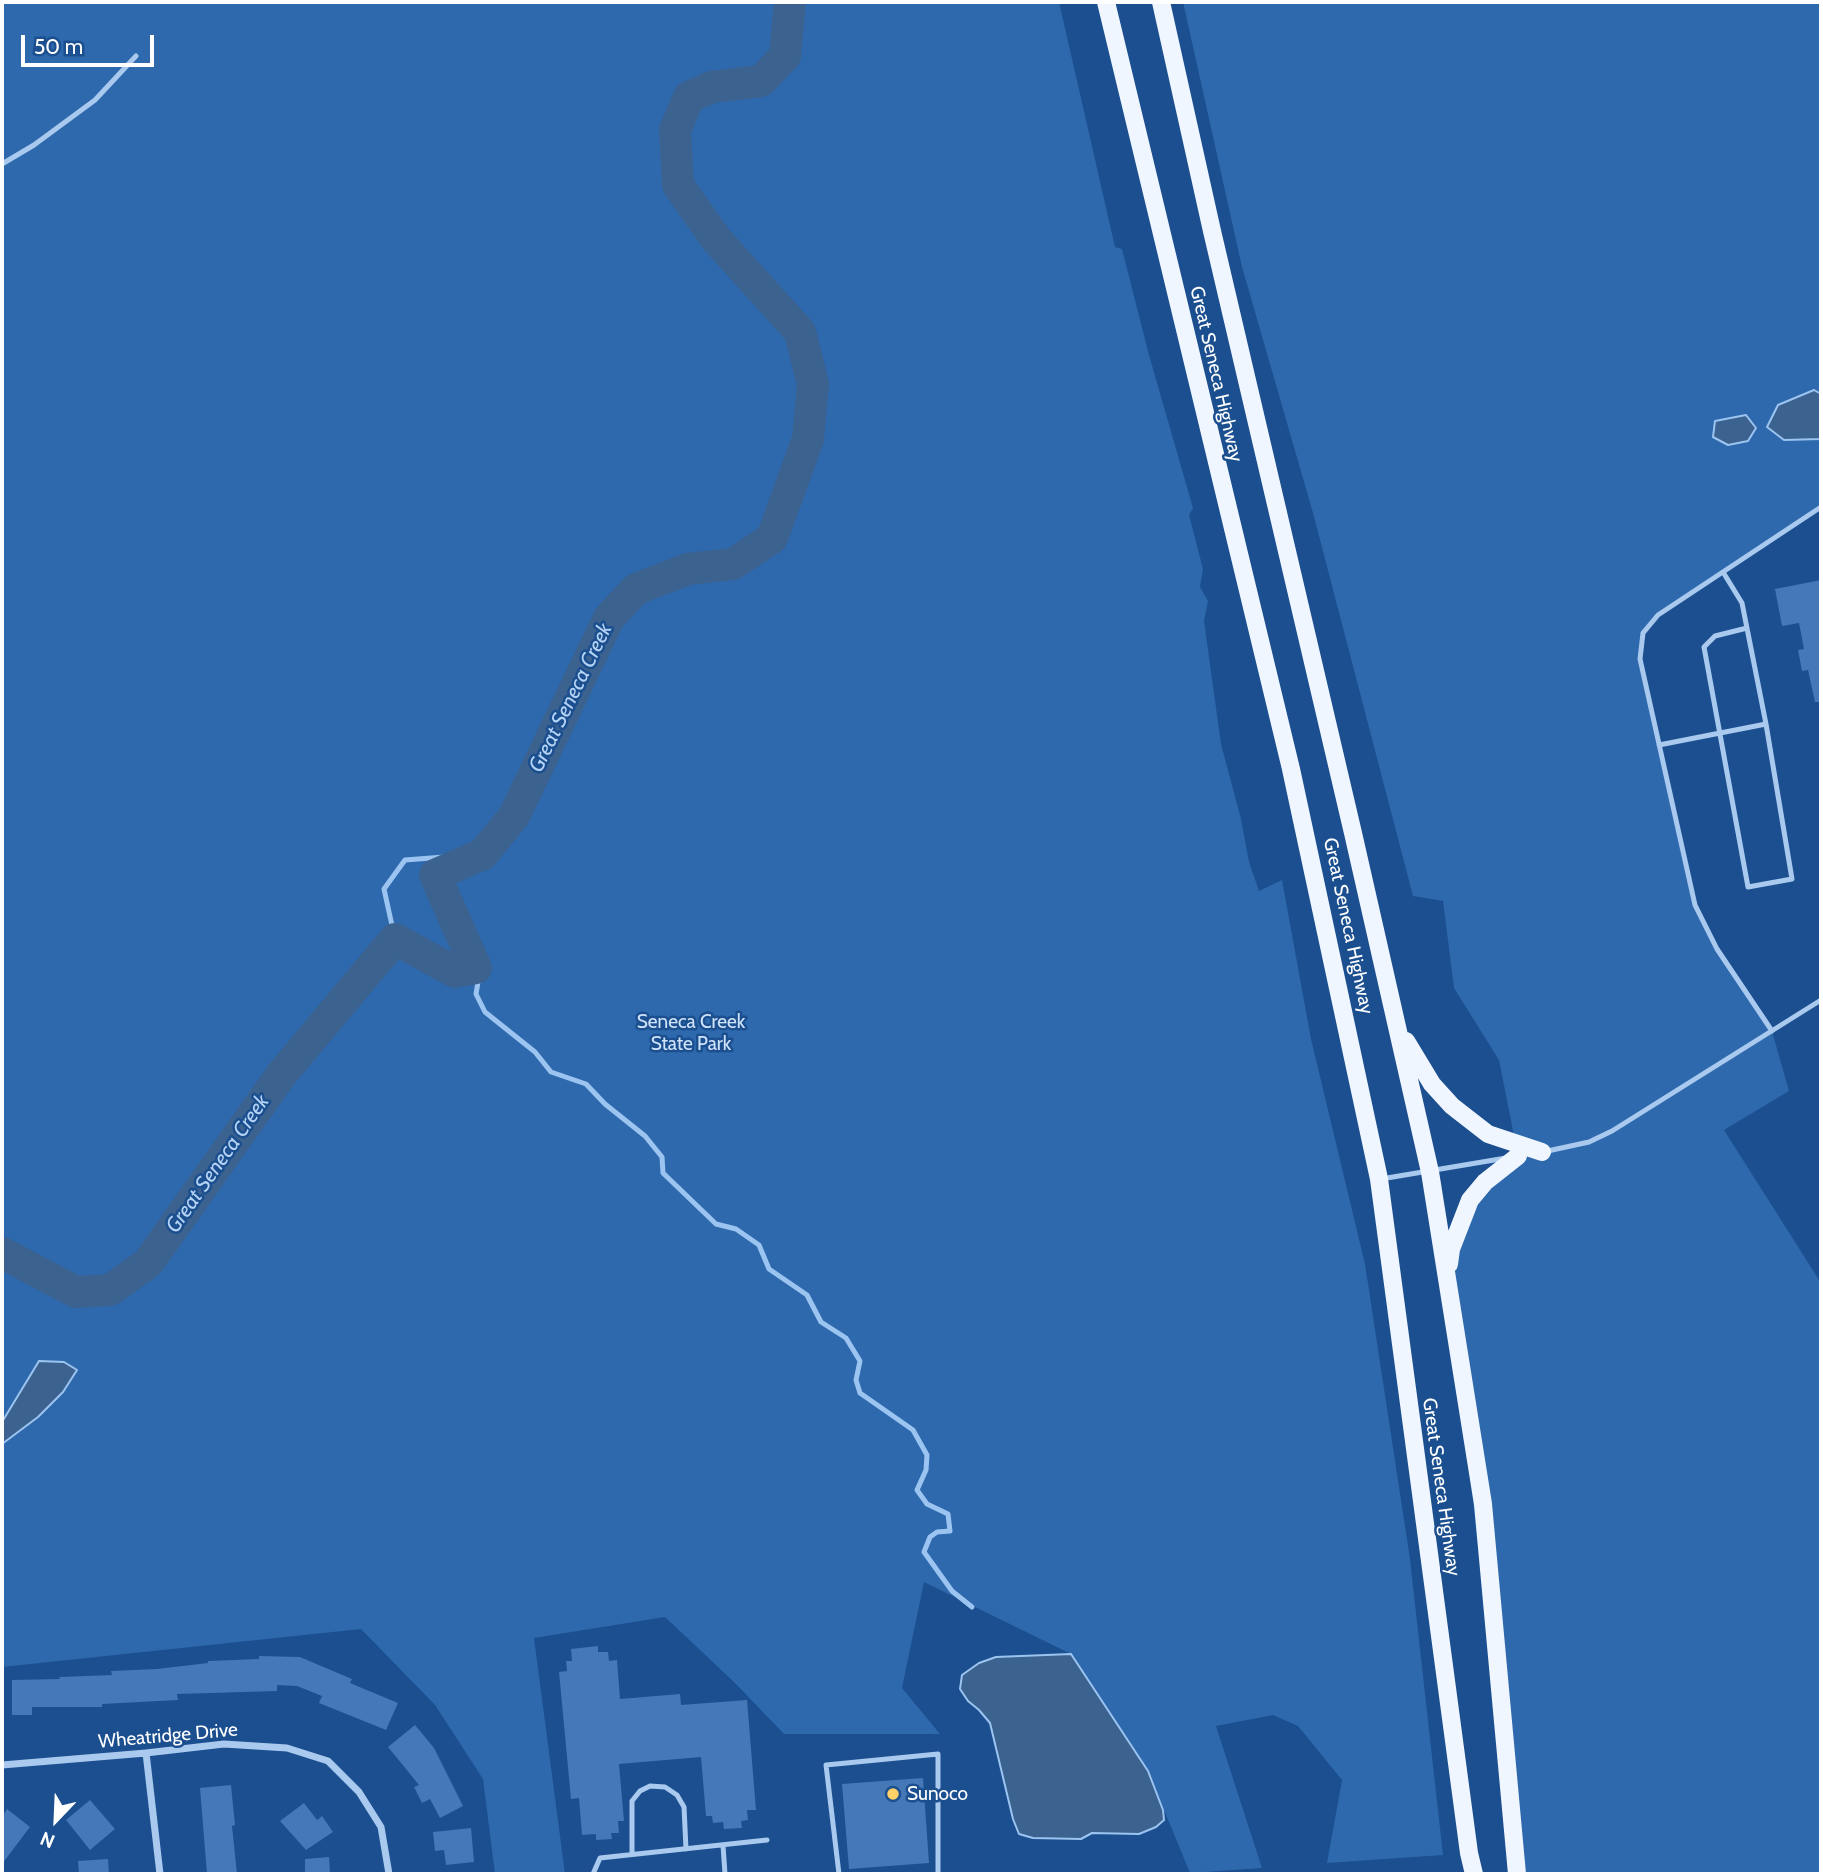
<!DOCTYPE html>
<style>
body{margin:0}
#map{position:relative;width:1823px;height:1876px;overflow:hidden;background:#1b4f8f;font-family:Cabin,sans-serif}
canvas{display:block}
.frame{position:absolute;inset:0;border:4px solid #fff;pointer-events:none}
.north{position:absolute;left:21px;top:1785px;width:70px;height:70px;-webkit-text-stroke:5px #1b4f8f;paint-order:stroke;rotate:203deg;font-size:19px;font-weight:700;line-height:28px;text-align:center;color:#fff}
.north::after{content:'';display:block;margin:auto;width:24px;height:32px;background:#fff;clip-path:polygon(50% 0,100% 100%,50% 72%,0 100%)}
.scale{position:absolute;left:21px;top:35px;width:133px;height:32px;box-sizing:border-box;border:4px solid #fff;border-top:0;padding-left:9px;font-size:21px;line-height:24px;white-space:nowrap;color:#fff;-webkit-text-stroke:5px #1b4f8f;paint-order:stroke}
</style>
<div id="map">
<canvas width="1823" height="1876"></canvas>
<div class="frame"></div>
<div class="north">N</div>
<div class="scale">50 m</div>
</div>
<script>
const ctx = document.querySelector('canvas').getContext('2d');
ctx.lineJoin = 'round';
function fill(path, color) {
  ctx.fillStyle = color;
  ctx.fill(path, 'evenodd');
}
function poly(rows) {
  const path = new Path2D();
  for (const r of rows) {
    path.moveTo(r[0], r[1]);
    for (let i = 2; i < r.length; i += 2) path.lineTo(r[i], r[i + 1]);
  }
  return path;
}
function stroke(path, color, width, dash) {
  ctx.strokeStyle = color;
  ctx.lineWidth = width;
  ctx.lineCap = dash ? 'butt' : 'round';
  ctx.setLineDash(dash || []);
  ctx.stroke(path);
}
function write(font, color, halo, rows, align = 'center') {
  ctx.font = font + ' Cabin,sans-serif';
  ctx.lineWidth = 5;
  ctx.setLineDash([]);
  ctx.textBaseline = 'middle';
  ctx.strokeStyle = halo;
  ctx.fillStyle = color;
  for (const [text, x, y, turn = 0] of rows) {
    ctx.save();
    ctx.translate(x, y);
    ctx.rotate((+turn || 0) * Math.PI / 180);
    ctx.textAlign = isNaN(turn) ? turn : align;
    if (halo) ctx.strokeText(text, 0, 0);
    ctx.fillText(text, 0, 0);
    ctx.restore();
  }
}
fill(poly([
 [2,2,1059,2,1115,247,1122,249,1149,355,1193,508,1189,515,1203,569,1200,587,1208,601,1204,621,1221,744,1241,819,1249,862,1259,891,1282,880,1311,1039,1365,1264,1410,1559,1443,1855,1327,1863,1342,1780,1298,1726,1273,1715,1216,1726,1262,1868,1190,1873,1148,1771,1071,1654,924,1582,902,1688,940,1734,784,1734,735,1683,665,1617,534,1638,565,1874,495,1874,483,1779,435,1705,361,1629,2,1667],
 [1183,2,1821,2,1821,507,1658,615,1643,633,1640,659,1695,905,1717,949,1772,1031,1789,1091,1724,1130,1821,1283,1821,1874,1514,1874,1448,1274,1461,1218,1518,1156,1499,1060,1454,988,1443,901,1413,896,1313,513,1242,267]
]), '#2e69ad');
const water = poly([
 [1814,390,1821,394,1821,439,1784,440,1767,427,1778,405,1814,390],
 [1746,415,1756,428,1748,441,1728,445,1713,437,1715,421,1746,415],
 [39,1361,64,1362,77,1370,63,1392,38,1417,2,1444,2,1422,39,1361],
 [1071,1654,1148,1771,1163,1810,1164,1820,1156,1827,1139,1834,1092,1833,1081,1839,1033,1838,1019,1834,1013,1819,990,1723,979,1710,968,1701,960,1689,962,1675,979,1663,996,1657,1071,1654]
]);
fill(water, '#3c6290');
stroke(water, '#9cc4f0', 2);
stroke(poly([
 [395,939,384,889,405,860,483,854],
 [476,968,479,976,476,994,485,1012,535,1052,551,1072,586,1084,605,1104,645,1136,662,1157,663,1173,716,1224,736,1229,759,1245,769,1269,807,1295,821,1322,846,1338,860,1361,856,1380,860,1393,913,1430,927,1455,926,1470,917,1490,927,1504,948,1514,950,1531,937,1532,930,1537,924,1552,952,1591,972,1607]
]), '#9cc4f0', 5);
stroke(poly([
 [2,1253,76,1292,110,1290,148,1263,281,1075,395,939,455,972,476,968,435,875,483,854,514,816,609,618,636,589,688,569,733,564,772,538,808,439,813,384,800,332,716,239,678,185,675,130,689,97,712,87,761,81,785,56,790,2]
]), '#3c6290', 32);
fill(poly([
 [1821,580,1821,702,1815,702,1808,670,1802,671,1798,650,1804,649,1799,623,1782,626,1775,589],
 [598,1646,598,1652,608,1652,609,1661,617,1660,620,1699,680,1694,681,1705,747,1700,756,1810,747,1810,748,1820,741,1821,742,1828,724,1829,723,1822,713,1823,712,1816,706,1816,701,1757,619,1764,624,1821,618,1821,619,1833,611,1833,612,1839,596,1840,596,1834,582,1835,579,1798,571,1799,559,1672,567,1671,566,1661,572,1661,571,1649],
 [259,1656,300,1657,352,1679,350,1683,398,1703,386,1730,319,1703,322,1696,297,1686,277,1685,277,1691,177,1694,178,1700,102,1704,102,1707,32,1707,32,1715,12,1715,12,1680,60,1679,59,1677,112,1675,111,1671,157,1669,208,1663,208,1661,259,1659],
 [415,1725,434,1748,463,1806,440,1818,430,1799,422,1803,414,1787,419,1785,388,1747],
 [923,1778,929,1863,849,1869,842,1784],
 [231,1785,235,1825,232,1826,237,1874,207,1874,200,1788],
 [90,1800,115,1829,90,1850,66,1820],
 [304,1803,317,1820,322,1816,333,1832,306,1850,280,1821],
 [7,1809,30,1827,2,1864,2,1817],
 [471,1828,474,1862,446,1865,444,1850,435,1851,433,1832],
 [329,1857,330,1874,305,1874,305,1859],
 [108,1859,109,1874,79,1874,78,1861]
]), '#4478b7');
stroke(poly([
 [2,164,34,145,95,100,136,56],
 [1747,628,1715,636,1704,647,1748,887,1792,879,1766,724],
 [1659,745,1766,724,1742,603,1723,572],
 [1772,1031,1717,949,1695,905,1640,659,1643,633,1658,615,1821,507],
 [1543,1152,1589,1142,1612,1131,1821,1000],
 [1381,1179,1506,1158],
 [723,1845,725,1874],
 [632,1854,632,1801,640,1791,650,1786,665,1787,677,1795,684,1807,686,1849],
 [593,1874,600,1858,767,1840],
 [839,1874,826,1765,938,1754,938,1874]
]), '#a9c9ee', 5);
stroke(poly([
 [146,1753,160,1874],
 [2,1765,146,1753,224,1744,287,1748,328,1761,359,1792,381,1827,389,1874]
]), '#a9c9ee', 7);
stroke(poly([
 [1106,2,1291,769,1379,1179,1469,1853,1474,1874],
 [1161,2,1212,231,1353,833,1430,1172,1483,1504,1517,1874],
 [1406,1041,1432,1084,1452,1106,1488,1134,1542,1152],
 [1449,1264,1451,1249,1470,1200,1485,1182,1518,1156]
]), '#f0f6ff', 18);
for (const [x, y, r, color] of [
 [893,1794,7,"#ffd166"]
]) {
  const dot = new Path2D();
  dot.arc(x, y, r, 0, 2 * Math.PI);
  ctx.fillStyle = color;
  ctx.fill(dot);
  stroke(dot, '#1b4f8f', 2.5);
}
write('19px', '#fff', '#1b4f8f', [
 ["Great Seneca Highway",1216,374,77],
 ["Great Seneca Highway",1348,926,78],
 ["Great Seneca Highway",1441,1487,82],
 ["Wheatridge Drive",168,1736,-5]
]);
write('19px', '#cfe3fa', '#1b4f8f', [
 ["Seneca Creek",691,1022],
 ["State Park",691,1044]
]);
write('19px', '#fff', '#1b4f8f', [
 ["Sunoco",907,1794]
], 'left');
write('italic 21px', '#b5d3f5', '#1b4f8f', [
 ["Great Seneca Creek",571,698,-64],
 ["Great Seneca Creek",218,1164,-55]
]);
</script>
